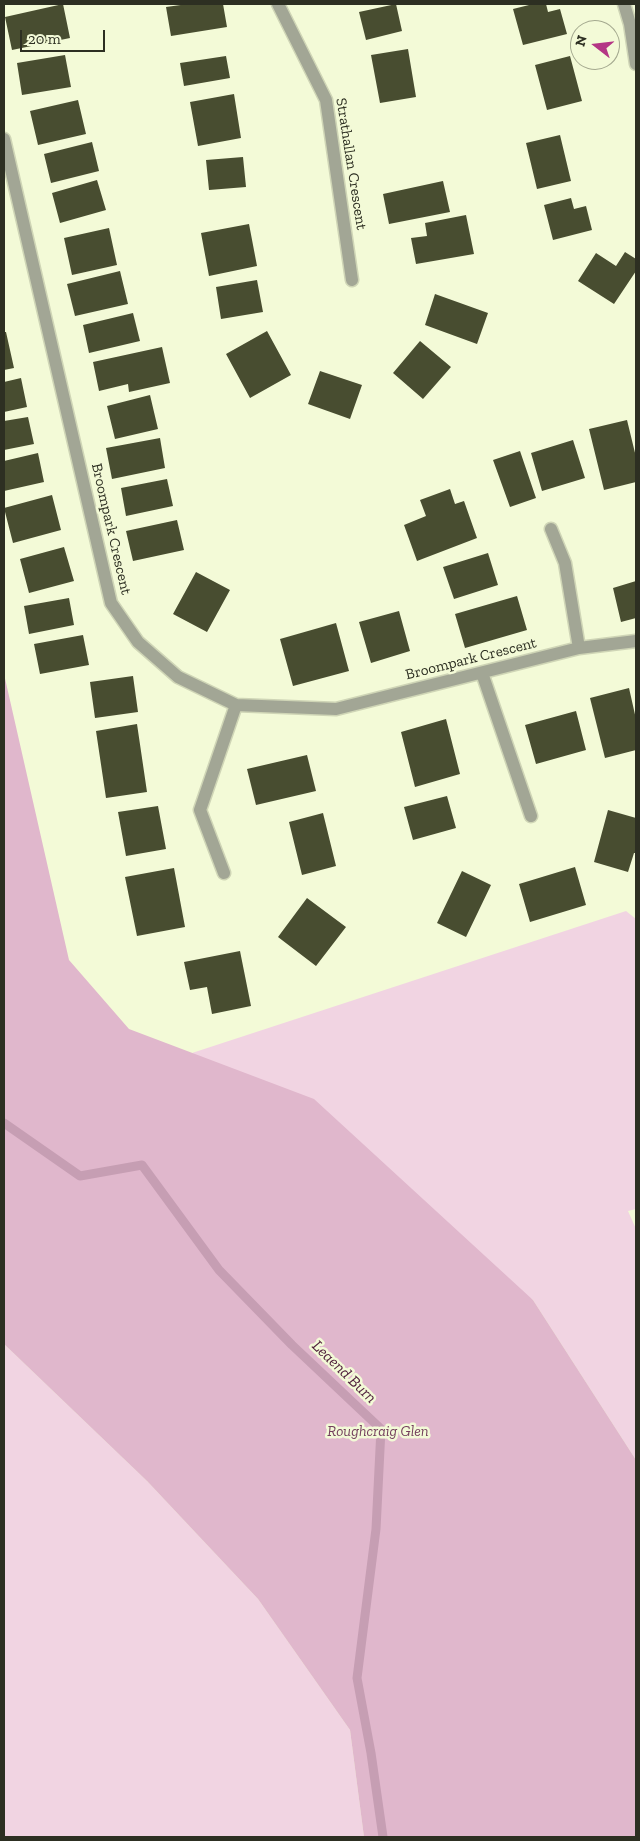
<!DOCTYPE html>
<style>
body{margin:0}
#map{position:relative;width:640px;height:1841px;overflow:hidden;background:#f3fad7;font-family:"Zilla Slab",serif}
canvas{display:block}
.frame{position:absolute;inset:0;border:5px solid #2d2f22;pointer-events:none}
.north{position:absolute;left:570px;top:20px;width:50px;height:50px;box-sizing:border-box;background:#f3fad7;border:1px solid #a4a98f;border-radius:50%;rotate:286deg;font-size:14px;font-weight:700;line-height:20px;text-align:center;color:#2d2f22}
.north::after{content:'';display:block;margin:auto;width:18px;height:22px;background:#b43685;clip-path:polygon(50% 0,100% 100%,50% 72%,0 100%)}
.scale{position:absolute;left:20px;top:30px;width:85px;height:22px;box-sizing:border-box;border:2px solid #2d2f22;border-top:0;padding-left:6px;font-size:15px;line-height:18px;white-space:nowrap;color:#2d2f22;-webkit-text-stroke:4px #f3fad7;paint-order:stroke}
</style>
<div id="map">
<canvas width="640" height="1841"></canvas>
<div class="frame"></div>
<div class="north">N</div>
<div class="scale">20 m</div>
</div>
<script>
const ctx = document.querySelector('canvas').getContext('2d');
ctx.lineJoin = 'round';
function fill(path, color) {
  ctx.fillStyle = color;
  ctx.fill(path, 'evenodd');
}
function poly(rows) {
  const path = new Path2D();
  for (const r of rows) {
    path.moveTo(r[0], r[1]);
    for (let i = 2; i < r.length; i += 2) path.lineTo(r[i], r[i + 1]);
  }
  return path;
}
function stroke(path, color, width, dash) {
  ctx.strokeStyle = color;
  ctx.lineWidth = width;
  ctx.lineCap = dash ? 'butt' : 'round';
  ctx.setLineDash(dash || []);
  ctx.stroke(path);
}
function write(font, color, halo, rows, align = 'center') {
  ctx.font = font + ' "Zilla Slab",serif';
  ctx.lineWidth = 5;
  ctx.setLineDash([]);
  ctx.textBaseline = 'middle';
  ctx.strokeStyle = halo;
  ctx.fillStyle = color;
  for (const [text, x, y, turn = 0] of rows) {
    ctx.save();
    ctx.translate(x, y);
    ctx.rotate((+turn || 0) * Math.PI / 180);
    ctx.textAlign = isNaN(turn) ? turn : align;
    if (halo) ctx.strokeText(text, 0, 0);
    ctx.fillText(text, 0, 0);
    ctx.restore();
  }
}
fill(poly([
 [626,911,636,919,636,1209,628,1211,636,1229,636,1460,533,1300,192,1053],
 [4,1344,147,1481,258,1599,350,1730,364,1837,4,1837]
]), '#f1d4e2');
fill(poly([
 [4,674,69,960,129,1029,314,1099,533,1300,636,1460,636,1837,364,1837,350,1730,258,1599,147,1481,4,1344]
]), '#e0b7cc');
stroke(poly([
 [4,1123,80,1176,142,1165,219,1270,292,1345,381,1429,376,1529,357,1678,371,1753,383,1837]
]), '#c69eb3', 9);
fill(poly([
 [63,4,70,38,12,50,5,17],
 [188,4,223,4,227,27,171,36,166,7],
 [396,4,402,31,366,40,359,12],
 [533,4,546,4,548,12,560,9,567,34,523,45,513,9],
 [408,49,416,97,380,103,371,55],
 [65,55,71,87,22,95,17,63],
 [226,56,230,78,184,86,180,63],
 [570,56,582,101,547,110,535,65],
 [234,94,241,138,198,146,190,102],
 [78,100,86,134,38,145,30,111],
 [560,135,571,181,537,189,526,143],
 [92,142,99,171,51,183,44,154],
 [243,157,246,187,209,190,206,160],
 [97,180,106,210,60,223,52,193],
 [443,181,450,212,389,224,383,194],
 [571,198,574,209,586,206,592,230,553,240,544,205],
 [466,215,474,254,416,264,411,238,427,236,425,223],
 [249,224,257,266,209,276,201,233],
 [109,228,117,265,72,275,64,238],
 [625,252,636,259,636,271,614,304,578,281,596,253,616,266],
 [120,271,128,304,75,316,67,284],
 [257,280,263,312,221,319,216,287],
 [435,294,488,313,477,344,425,325],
 [133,313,140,341,89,353,83,325],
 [267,331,291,375,250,398,226,354],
 [4,332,6,332,14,368,4,370],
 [420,341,451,367,423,399,393,373],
 [162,347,170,383,129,392,128,384,99,391,93,362],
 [320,371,362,385,350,419,308,404],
 [21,378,27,407,4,412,4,382],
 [150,395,158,429,115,439,107,406],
 [28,417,34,444,4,450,4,421],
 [627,420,636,457,636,482,604,490,589,429],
 [160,438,165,468,112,479,106,448],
 [573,440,585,478,542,491,531,453],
 [520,451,536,498,510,507,493,460],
 [38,453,44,482,4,491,4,461],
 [167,479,173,506,126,516,121,488],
 [450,489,455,504,464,501,477,538,417,561,404,525,426,516,420,500],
 [52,495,61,530,13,543,4,508],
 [177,520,184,550,133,561,126,531],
 [64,547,74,581,29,593,20,559],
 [488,553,498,585,454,599,443,567],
 [196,572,230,590,207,632,173,614],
 [636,581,636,618,621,622,613,588],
 [517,596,527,630,465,648,455,614],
 [69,598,74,625,29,634,24,606],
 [399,611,410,651,371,663,359,622],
 [336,623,349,671,293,686,280,639],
 [83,635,89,665,40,674,34,644],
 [133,676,138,712,95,718,90,682],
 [629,688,636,719,636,750,605,758,590,698],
 [576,711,586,750,536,764,525,725],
 [446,719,460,774,415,787,401,732],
 [137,724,147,792,106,798,96,731],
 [307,755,316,791,256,805,247,769],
 [447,796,456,828,413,840,404,807],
 [158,806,166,849,126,856,118,812],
 [608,810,636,818,636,853,634,853,628,872,594,862],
 [323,813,336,866,302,875,289,822],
 [575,867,586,905,530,922,519,884],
 [174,868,185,927,137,936,125,877],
 [462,871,491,885,466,937,437,923],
 [307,898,346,927,316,966,278,937],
 [240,951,251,1006,212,1014,207,987,190,990,184,962]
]), '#484d30');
const minor = poly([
 [278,4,326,100,352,280],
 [624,4,630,24,636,64],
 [4,139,111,603,138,642,178,677,236,705,336,709,579,648,636,641],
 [551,529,565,563,579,648],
 [482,673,531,816],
 [224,873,200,810,236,705]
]);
stroke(minor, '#cfd5b6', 15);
stroke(minor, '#a2a695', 12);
write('15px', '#2d2f22', '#f3fad7', [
 ["Strathallan Crescent",351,164,81],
 ["Broompark Crescent",111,529,77],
 ["Broompark Crescent",471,659,-14]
]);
write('italic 15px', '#733e5c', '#f3fad7', [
 ["Roughcraig Glen",378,1432]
]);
write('italic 16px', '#4d1b39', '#f3fad7', [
 ["Leaend Burn",344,1372,44]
]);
</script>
